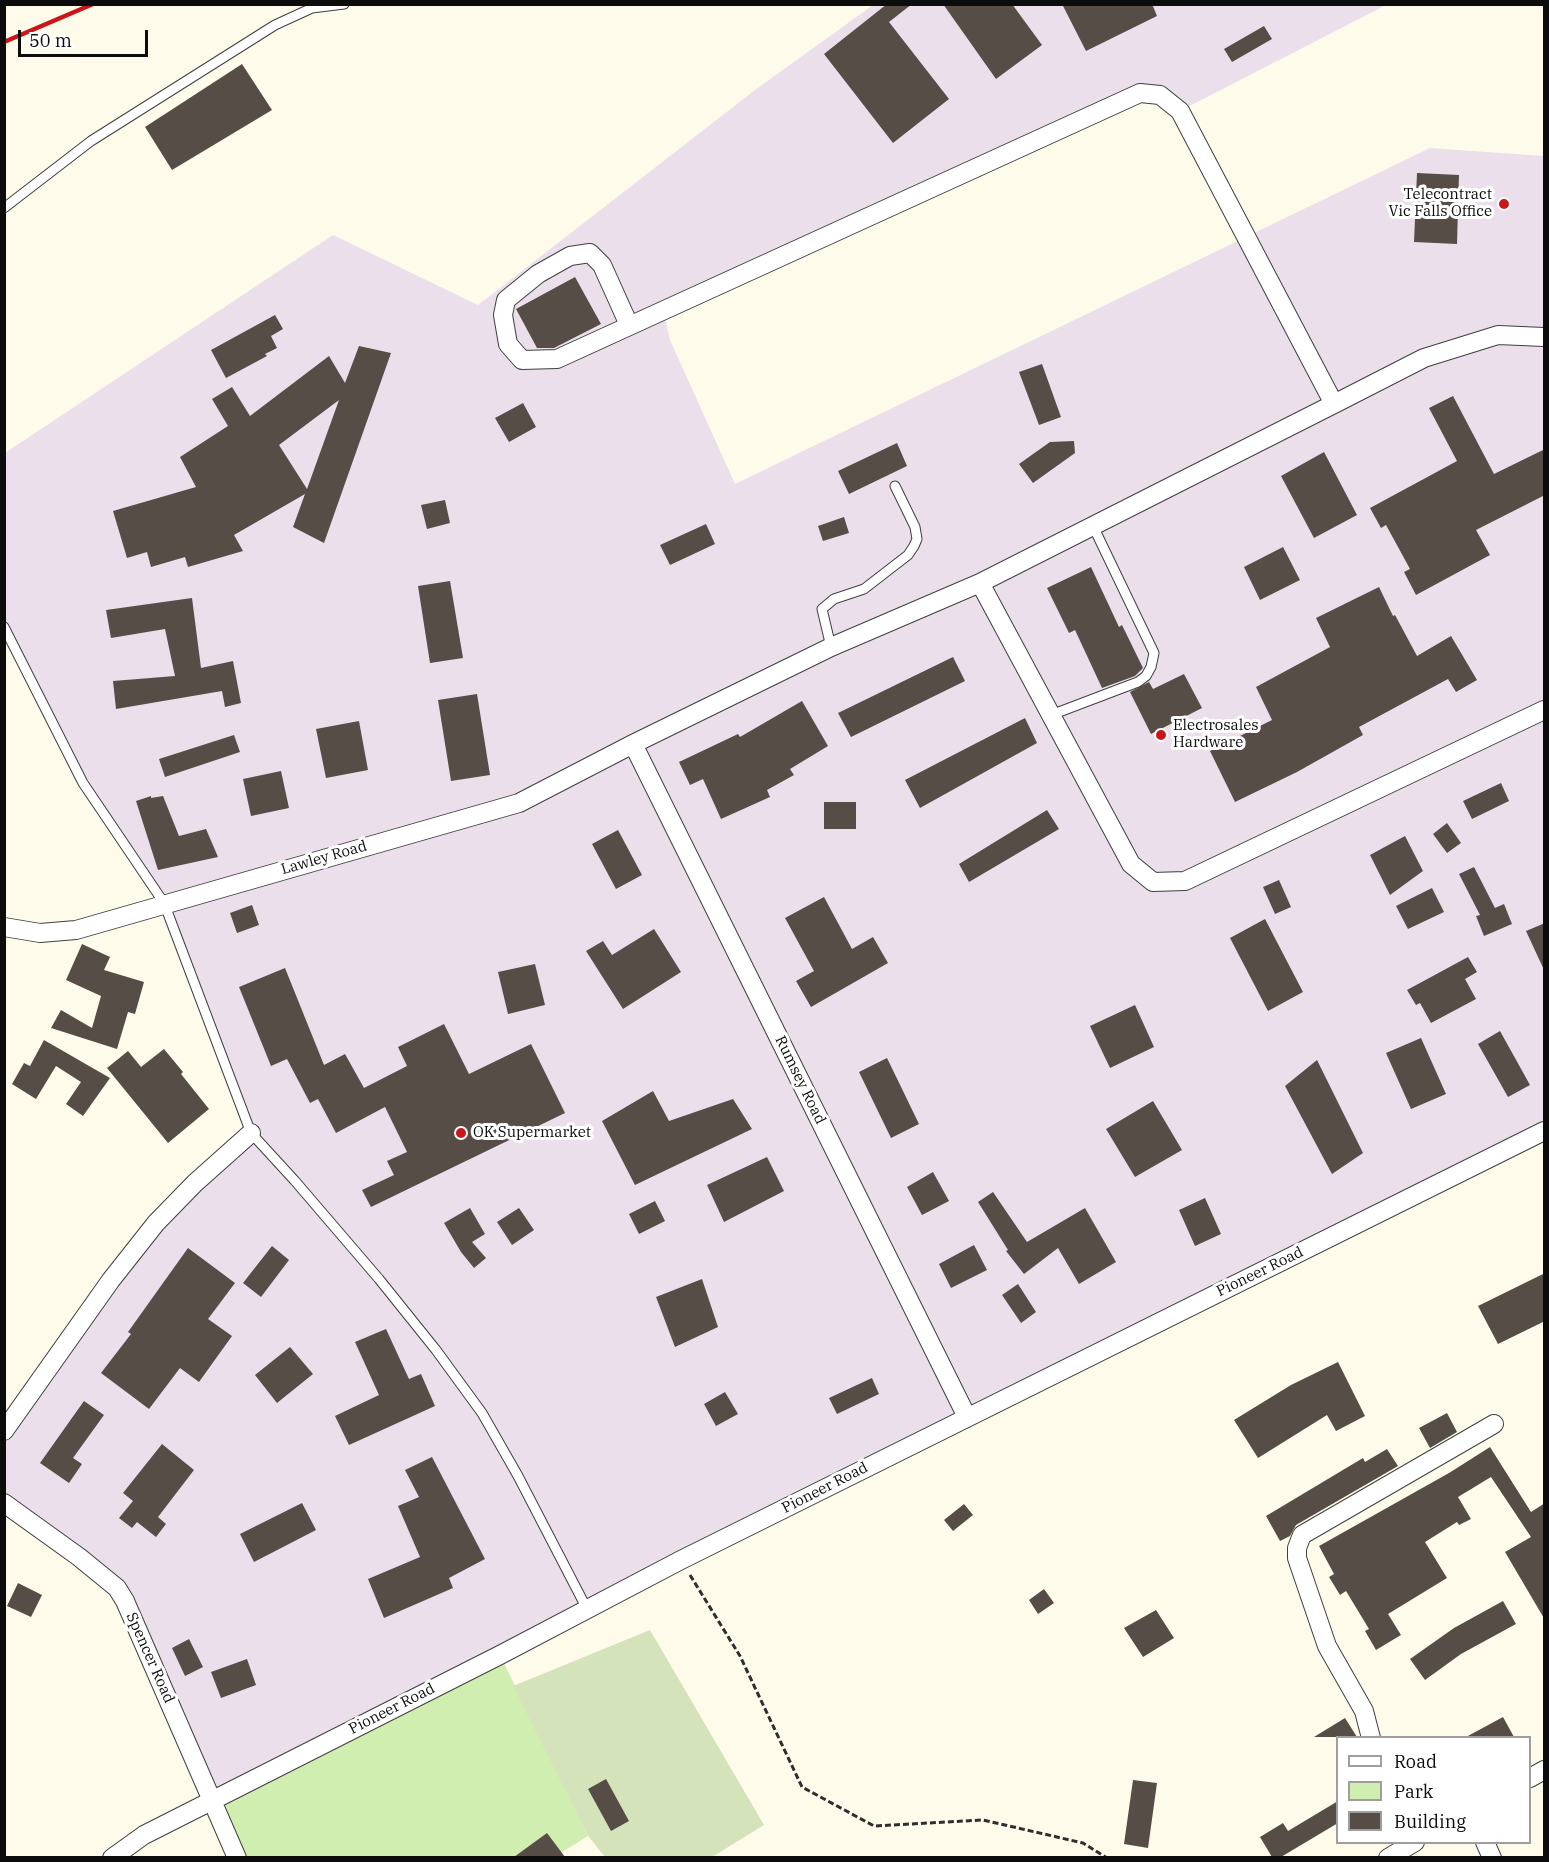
<!DOCTYPE html>
<style>
body{margin:0}
#map{position:relative;width:1549px;height:1862px;overflow:hidden;background:#fffbeb;font-family:"IBM Plex Serif",serif}
canvas{display:block}
.frame{position:absolute;inset:0;border:6px solid #0c0c0c;pointer-events:none}
.legend{position:absolute;left:1336px;top:1736px;width:195px;height:108px;box-sizing:border-box;background:#fff;border:2px solid #9e9e9e;margin:0;padding:8px 10px;list-style:none;font-size:18px;color:#0c0c0c}
.legend li{display:flex;align-items:center;gap:12px;height:30px}
.legend b{width:30px;border:2px solid #9e9e9e}
.scale{position:absolute;left:18px;top:30px;width:130px;height:27px;box-sizing:border-box;border:3px solid #0c0c0c;border-top:0;padding-left:8px;font-size:18px;line-height:21px;white-space:nowrap;color:#0c0c0c;-webkit-text-stroke:4px #fff;paint-order:stroke}
</style>
<div id="map">
<canvas width="1549" height="1862"></canvas>
<div class="frame"></div>
<ul class="legend">
<li><b style="height:8px;background:#fff"></b>Road</li>
<li><b style="height:16px;background:#cfeeb0"></b>Park</li>
<li><b style="height:16px;background:#564d47"></b>Building</li>
</ul>
<div class="scale">50 m</div>
</div>
<script>
const ctx = document.querySelector('canvas').getContext('2d');
ctx.lineJoin = 'round';
function fill(path, color) {
  ctx.fillStyle = color;
  ctx.fill(path, 'evenodd');
}
function poly(rows) {
  const path = new Path2D();
  for (const r of rows) {
    path.moveTo(r[0], r[1]);
    for (let i = 2; i < r.length; i += 2) path.lineTo(r[i], r[i + 1]);
  }
  return path;
}
function stroke(path, color, width, dash) {
  ctx.strokeStyle = color;
  ctx.lineWidth = width;
  ctx.lineCap = dash ? 'butt' : 'round';
  ctx.setLineDash(dash || []);
  ctx.stroke(path);
}
function write(font, color, halo, rows, align = 'center') {
  ctx.font = font + ' "IBM Plex Serif",serif';
  ctx.lineWidth = 6;
  ctx.setLineDash([]);
  ctx.textBaseline = 'middle';
  ctx.strokeStyle = halo;
  ctx.fillStyle = color;
  for (const [text, x, y, turn = 0] of rows) {
    ctx.save();
    ctx.translate(x, y);
    ctx.rotate((+turn || 0) * Math.PI / 180);
    ctx.textAlign = isNaN(turn) ? turn : align;
    if (halo) ctx.strokeText(text, 0, 0);
    ctx.fillText(text, 0, 0);
    ctx.restore();
  }
}
fill(poly([
 [873,5,1386,5,1180,111,1140,93,663,310,670,340,735,484,1430,148,1544,156,1544,1131,213,1800,125,1601,5,1503,5,1431,111,1280,251,1133,164,903,83,783,5,627,5,453,333,235,478,305,755,90]
]), '#ebdfec');
fill(poly([
 [500,1655,588,1836,554,1857,237,1857,213,1800]
]), '#cfeeb0');
fill(poly([
 [650,1630,764,1825,712,1857,605,1857,588,1836,513,1686]
]), '#d5e3ba');
fill(poly([
 [887,4,912,4,889,22,949,99,893,143,824,54],
 [943,4,1012,4,1042,45,996,79],
 [1062,4,1152,4,1157,16,1086,51],
 [1264,26,1272,39,1232,62,1224,49],
 [242,64,272,110,172,170,145,127],
 [1417,173,1459,175,1457,244,1414,242],
 [575,277,601,324,554,348,537,348,516,309],
 [275,315,283,329,271,336,277,348,265,354,267,356,226,378,211,350],
 [359,346,391,353,324,543,293,527,305,494,234,535,243,551,188,567,185,557,151,567,147,552,127,558,113,511,196,487,180,457,228,426,212,399,232,387,250,416,329,356,345,383],
 [339,400,307,489,279,445],
 [1042,364,1061,417,1039,425,1019,372],
 [1453,396,1494,474,1545,449,1545,495,1476,530,1490,555,1416,595,1404,572,1410,569,1386,525,1381,528,1370,508,1457,461,1429,408],
 [523,403,536,427,509,442,495,418],
 [1074,441,1075,453,1033,483,1019,464,1050,442],
 [897,443,907,466,849,494,838,471],
 [1324,452,1357,515,1314,538,1281,476],
 [445,500,450,523,427,529,421,505],
 [844,517,849,533,823,541,818,526],
 [706,524,715,544,670,565,660,545],
 [1283,547,1300,580,1260,600,1244,567],
 [1091,567,1119,627,1122,625,1143,668,1135,676,1102,688,1075,630,1069,633,1047,588],
 [450,581,463,658,430,663,418,586],
 [1379,587,1393,616,1395,615,1417,656,1451,636,1477,680,1456,692,1448,679,1359,727,1363,735,1297,772,1235,802,1210,751,1272,720,1256,687,1330,647,1316,618],
 [192,598,201,668,233,661,241,703,225,707,222,691,116,709,113,681,175,676,165,629,111,638,106,610],
 [953,657,965,681,851,737,838,713],
 [1184,674,1202,708,1151,734,1130,692,1149,682,1153,689],
 [477,694,490,775,451,781,438,700],
 [802,701,828,746,790,769,794,775,767,790,770,797,721,819,703,779,690,785,679,762,738,734,740,737],
 [1025,718,1037,743,920,808,905,780],
 [359,721,368,770,326,778,316,729],
 [234,735,240,752,165,777,159,759],
 [281,771,289,808,251,816,243,779],
 [1501,783,1509,801,1472,819,1463,801],
 [151,796,151,798,163,796,179,836,206,829,218,857,158,870,136,801],
 [824,802,856,802,856,829,824,829],
 [1047,810,1059,829,969,882,959,864],
 [1447,823,1461,843,1447,853,1433,834],
 [618,830,642,875,616,889,592,844],
 [1405,836,1423,871,1390,895,1370,855],
 [1474,867,1495,908,1504,904,1512,924,1484,936,1476,916,1480,915,1459,874],
 [1279,880,1291,907,1275,914,1263,887],
 [1432,888,1444,912,1408,929,1396,906],
 [824,897,852,949,873,937,888,963,811,1007,796,981,814,971,785,918],
 [252,905,259,925,237,933,230,913],
 [1265,919,1303,992,1268,1011,1230,938],
 [1545,923,1545,972,1526,931],
 [654,929,681,972,623,1009,586,951,603,941,612,955],
 [82,944,110,957,104,970,144,982,135,1014,128,1012,117,1049,51,1028,61,1010,92,1028,101,996,66,980],
 [1468,957,1477,972,1465,979,1476,999,1431,1023,1420,1003,1416,1005,1407,990],
 [535,964,545,1005,508,1014,498,972],
 [285,968,324,1065,345,1054,364,1088,407,1066,398,1047,444,1024,469,1074,531,1044,565,1113,371,1207,362,1190,394,1175,387,1161,407,1152,385,1107,336,1133,318,1099,310,1103,287,1059,271,1066,239,987],
 [1135,1005,1154,1047,1110,1068,1090,1026],
 [1500,1031,1530,1085,1508,1097,1478,1044],
 [1421,1038,1446,1094,1411,1109,1386,1053],
 [44,1040,110,1078,83,1116,66,1104,81,1082,56,1066,36,1099,12,1084,24,1063,30,1066],
 [164,1049,183,1072,181,1074,209,1109,168,1143,107,1068,128,1051,141,1067],
 [887,1058,919,1124,891,1138,859,1072],
 [1317,1060,1363,1153,1332,1174,1285,1086],
 [653,1091,669,1121,733,1099,752,1129,635,1185,602,1121],
 [1153,1101,1182,1150,1135,1177,1106,1129],
 [767,1157,784,1191,724,1222,707,1185],
 [933,1172,949,1201,922,1215,907,1187],
 [993,1192,1027,1242,1085,1208,1116,1262,1079,1284,1058,1248,1024,1274,1006,1251,1008,1250,978,1202],
 [1205,1198,1221,1234,1195,1246,1179,1210],
 [655,1201,665,1221,639,1234,629,1214],
 [470,1208,485,1234,472,1242,486,1258,474,1268,461,1252,444,1223],
 [519,1208,534,1230,512,1245,497,1222],
 [974,1245,987,1270,951,1288,939,1264],
 [272,1246,289,1260,261,1297,243,1283],
 [188,1248,235,1283,208,1319,232,1336,199,1382,180,1368,149,1409,101,1373,131,1334,128,1332],
 [1545,1273,1545,1321,1498,1344,1478,1306],
 [702,1279,718,1327,675,1347,656,1297],
 [1018,1284,1036,1312,1021,1323,1002,1295],
 [386,1329,409,1379,421,1374,435,1406,349,1445,335,1416,379,1395,355,1342],
 [290,1347,313,1374,277,1403,255,1375],
 [1338,1362,1365,1416,1336,1431,1327,1415,1258,1458,1234,1420,1291,1385],
 [872,1378,879,1394,837,1414,829,1398],
 [725,1392,738,1414,716,1426,704,1404],
 [84,1401,104,1415,73,1458,82,1464,69,1483,40,1463],
 [1447,1413,1457,1432,1430,1448,1419,1428],
 [162,1444,194,1470,158,1517,166,1524,156,1537,137,1522,132,1528,119,1518,133,1501,123,1493],
 [1490,1447,1531,1512,1545,1503,1545,1620,1505,1552,1531,1537,1491,1477,1458,1497,1471,1519,1459,1525,1457,1522,1425,1542,1447,1578,1388,1614,1401,1635,1376,1650,1365,1631,1369,1629,1346,1591,1340,1595,1329,1577,1334,1574,1319,1546,1449,1473],
 [1387,1449,1398,1466,1296,1525,1290,1536,1280,1541,1266,1516,1363,1458,1365,1462],
 [432,1457,485,1559,449,1578,453,1588,384,1618,368,1579,420,1557,398,1506,419,1497,405,1470],
 [302,1503,316,1530,254,1562,240,1534],
 [964,1504,973,1515,953,1531,944,1520],
 [18,1583,42,1595,31,1617,7,1606],
 [1044,1589,1054,1603,1038,1614,1029,1600],
 [1503,1601,1516,1624,1461,1654,1425,1680,1410,1659,1454,1628],
 [1156,1610,1174,1638,1143,1657,1124,1628],
 [189,1639,203,1667,185,1676,172,1648],
 [247,1659,256,1685,221,1698,211,1672],
 [1503,1717,1514,1737,1466,1737],
 [1345,1718,1357,1737,1314,1737],
 [606,1779,629,1821,611,1831,588,1789],
 [1133,1780,1157,1783,1148,1848,1124,1844],
 [1338,1801,1338,1823,1281,1857,1272,1857,1260,1837,1283,1823,1288,1831],
 [547,1833,565,1857,514,1857]
]), '#564d47');
const lane = poly([
 [4,208,91,141,275,25,312,8,344,4],
 [4,627,83,783,164,903,251,1133,295,1181,379,1279,436,1350,482,1413,518,1476,587,1609],
 [831,647,822,609,834,599,864,589,908,555,914,546,917,539,915,527,895,486],
 [1051,715,1138,682,1146,676,1151,667,1154,653,1093,526]
]);
const street = poly([
 [629,325,602,265,590,253,570,256,538,274,506,300,503,315,508,344,522,360,557,359,1140,93,1160,95,1180,111,1334,404,1424,358,1498,335,1544,337],
 [980,583,1131,864,1153,882,1185,881,1544,710],
 [633,744,967,1417],
 [4,927,40,933,76,930,519,803,633,744,831,647,980,583,1334,404],
 [4,1431,111,1280,156,1223,195,1183,251,1133],
 [4,1503,79,1557,117,1588,125,1601,237,1858],
 [1371,1738,1364,1711,1327,1646,1297,1558,1297,1548,1302,1535,1494,1424],
 [1530,1778,1544,1770],
 [1485,1842,1492,1858],
 [112,1858,144,1835,500,1655,681,1560,1544,1131],
 [1388,1858,1415,1842]
]);
stroke(lane, '#3f3f3f', 11);
stroke(street, '#3f3f3f', 20);
stroke(poly([
 [690,1575,740,1656,802,1787,874,1826,983,1820,1083,1843,1107,1858]
]), '#2e2e2e', 3, [6, 3]);
stroke(lane, '#fff', 9);
stroke(street, '#fff', 18);
stroke(poly([
 [4,42,93,4]
]), '#ca161b', 4.5);
for (const [x, y, r, color] of [
 [1504,204,6,"#ca161b"],
 [1161,735,6,"#ca161b"],
 [461,1133,6,"#ca161b"]
]) {
  const dot = new Path2D();
  dot.arc(x, y, r, 0, 2 * Math.PI);
  ctx.fillStyle = color;
  ctx.fill(dot);
  stroke(dot, '#fff', 2);
}
write('15px', '#0c0c0c', '#fff', [
 ["Telecontract",1492,195,"right"],
 ["Vic Falls Office",1492,212,"right"],
 ["Electrosales",1173,726],
 ["Hardware",1173,743],
 ["OK Supermarket",473,1133]
], 'left');
write('15px', '#0c0c0c', '#fff', [
 ["Lawley Road",324,858,-16],
 ["Rumsey Road",800,1080,64],
 ["Pioneer Road",1260,1272,-26],
 ["Pioneer Road",825,1488,-27],
 ["Spencer Road",150,1658,66],
 ["Pioneer Road",392,1709,-27]
]);
</script>
